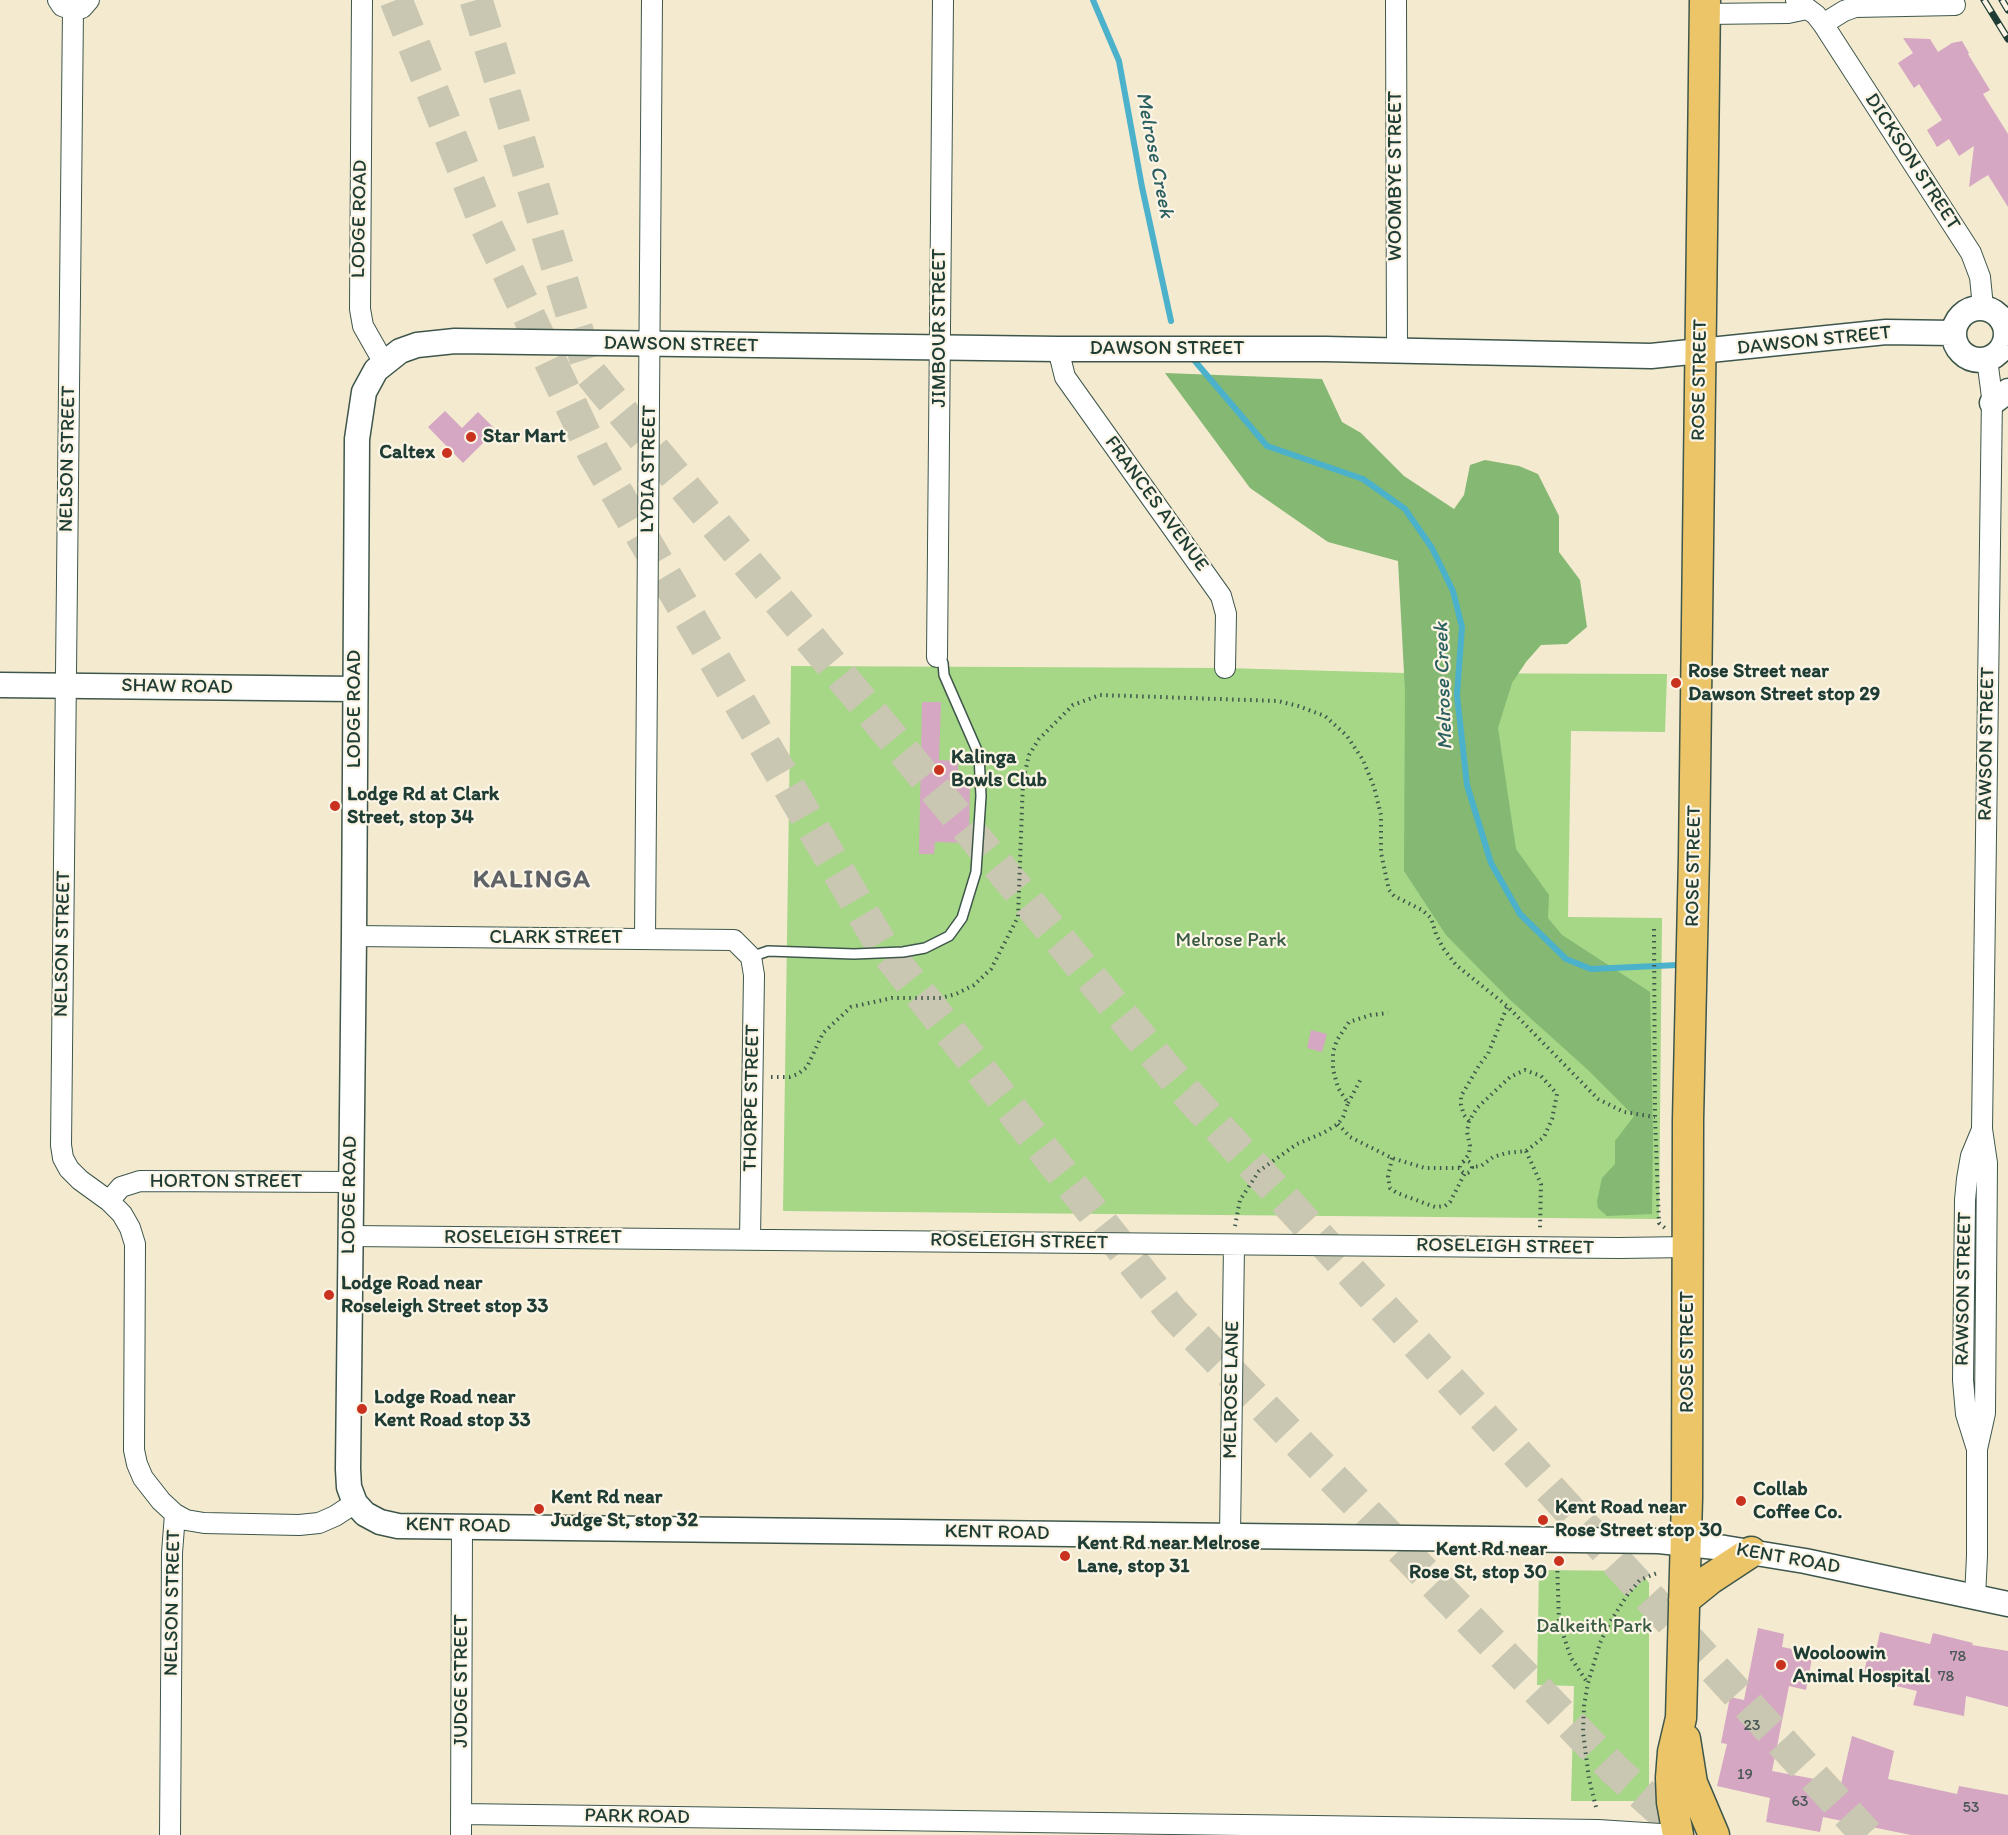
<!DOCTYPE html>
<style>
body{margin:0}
canvas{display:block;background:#f3ead0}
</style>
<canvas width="2008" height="1835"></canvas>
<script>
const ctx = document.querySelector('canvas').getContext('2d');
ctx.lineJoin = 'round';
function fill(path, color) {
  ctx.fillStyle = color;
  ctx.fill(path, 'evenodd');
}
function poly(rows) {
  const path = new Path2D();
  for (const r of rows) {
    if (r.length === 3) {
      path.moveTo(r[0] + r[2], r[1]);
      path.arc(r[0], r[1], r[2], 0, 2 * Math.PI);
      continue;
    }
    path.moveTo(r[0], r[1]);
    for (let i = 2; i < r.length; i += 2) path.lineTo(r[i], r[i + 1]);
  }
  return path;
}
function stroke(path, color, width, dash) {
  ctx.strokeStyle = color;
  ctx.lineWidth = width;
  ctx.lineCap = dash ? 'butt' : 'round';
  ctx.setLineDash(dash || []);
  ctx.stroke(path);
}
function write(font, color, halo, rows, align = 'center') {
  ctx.font = font + ' Itim,sans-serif';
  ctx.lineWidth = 4.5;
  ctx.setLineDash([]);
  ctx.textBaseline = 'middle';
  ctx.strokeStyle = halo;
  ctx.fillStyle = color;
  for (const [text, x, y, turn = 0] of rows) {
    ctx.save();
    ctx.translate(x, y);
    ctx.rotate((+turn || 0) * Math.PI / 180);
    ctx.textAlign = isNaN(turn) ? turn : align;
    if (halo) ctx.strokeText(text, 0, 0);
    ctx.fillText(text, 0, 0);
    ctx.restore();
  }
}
fill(poly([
 [791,666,1225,668,1405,673,1667,674,1665,732,1571,731,1568,917,1662,918,1659,1219,783,1211],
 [1539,1570,1637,1571,1644,1576,1649,1583,1649,1788,1646,1795,1639,1801,1571,1801,1574,1686,1537,1685]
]), '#a5d786');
fill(poly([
 [1165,373,1322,379,1342,422,1361,433,1404,476,1454,509,1464,495,1470,465,1485,460,1519,466,1538,474,1559,516,1559,552,1580,580,1587,627,1567,644,1541,645,1526,662,1512,683,1498,728,1516,849,1549,895,1548,918,1562,935,1650,992,1653,1135,1652,1214,1607,1216,1598,1208,1597,1201,1602,1178,1615,1164,1615,1141,1634,1116,1587,1069,1508,998,1446,935,1404,871,1405,691,1398,561,1328,542,1250,488]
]), '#84b873');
stroke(poly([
 [1093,0,1119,61,1142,187,1171,321],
 [1194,360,1267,446,1363,479,1405,509,1432,548,1453,591,1462,627,1457,695,1467,785,1491,863,1520,914,1566,959,1591,969,1678,965]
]), '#4cb1cb', 6);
fill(poly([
 [1903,38,1930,39,1938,52,1952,43,1962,41,1969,53,1968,54,1990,90,1983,94,2008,134,2008,207,1988,175,1969,187,1974,146,1959,156,1949,139,1937,147,1927,130,1942,120,1919,84,1914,88,1898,63,1913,53],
 [445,411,462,428,478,412,496,430,463,463,428,427],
 [922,702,941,702,939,760,958,761,958,779,970,779,969,843,935,842,934,854,919,854],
 [1311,1030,1327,1034,1322,1052,1307,1048],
 [1758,1628,1784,1634,1782,1647,1813,1653,1806,1690,1789,1686,1772,1771,1841,1784,1852,1736,1894,1751,1888,1779,1957,1794,1959,1786,2008,1795,2008,1835,1911,1835,1823,1817,1820,1832,1766,1822,1770,1798,1717,1786,1727,1744,1721,1743,1730,1697,1744,1700],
 [1880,1632,1930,1644,1933,1633,1973,1643,1972,1645,2008,1651,2008,1707,1966,1696,1964,1716,1913,1705,1917,1691,1863,1678,1867,1659,1874,1660]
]), '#d5a7c2');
stroke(poly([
 [396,0,485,223,594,454,882,946,1173,1313,1615,1770,1688,1835],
 [476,0,590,373,1184,1090,1867,1835]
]), '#c9c7b1', 33, [33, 16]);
const service = poly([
 [751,957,768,951,854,954,903,952,925,948,949,936,962,918,976,872,981,796,979,755,944,675,943,663,937,657]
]);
const minor = poly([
 [58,0,62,6,73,10,82,8,89,0],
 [362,0,360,309,363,326,384,363],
 [1396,0,1397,351],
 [1796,0,1816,15,1823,24,1971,253,1980,277,1983,307],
 [73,10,61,1145,63,1158,69,1169,80,1180,109,1201,122,1214,130,1228,135,1244,134,1450,137,1464,143,1478,161,1501,175,1514,172,1553,170,1835],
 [1705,14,1788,13,1807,9],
 [1823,24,1844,11,1855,7,1955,5],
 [1058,349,1065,377,1221,596,1226,614,1225,668],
 [937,657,943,0],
 [354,936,734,940,751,957,754,975,750,1239],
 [645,939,652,0],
 [109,1201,121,1187,140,1181,350,1182],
 [350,1236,1619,1248,1689,1247],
 [1976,1446,1966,1414,1963,1380,1965,1200,1967,1179,1971,1156,1981,1132],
 [175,1514,186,1520,204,1523,299,1525,319,1523,335,1516,355,1503],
 [1230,1535,1234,1245],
 [1975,1597,1977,1556,1977,1449,1985,1413,1987,1163,1982,1129,1992,397,1987,359],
 [462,1814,1598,1830,1676,1835],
 [461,1835,462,1527]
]);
const tertiary = poly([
 [1980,334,26],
 [1953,333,1886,332,1651,356,1325,349,1058,349,455,341,417,345,400,351,376,370,364,392,357,439,354,936,348,1469,349,1487,355,1503,365,1514,380,1522,398,1526,1659,1541,1725,1548,1805,1561,2008,1604],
 [1992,403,2008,391],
 [0,685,355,689]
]);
const primary = poly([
 [1684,1600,1710,1579,1751,1552],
 [1685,1739,1692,1783,1714,1835],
 [1678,1835,1672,1802,1671,1778,1673,1752,1681,1718,1687,1498,1688,1120,1694,856,1705,0]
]);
stroke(service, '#3f574b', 12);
stroke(minor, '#3f574b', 22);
stroke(tertiary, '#3f574b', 27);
stroke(primary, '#3f574b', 33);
stroke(poly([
 [1654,929,1655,1117,1659,1223,1665,1228],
 [771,1077,790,1077,798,1074,807,1067,823,1033,851,1007,892,998,941,998,956,994,974,985,991,969,1018,917,1023,781,1029,755,1039,739,1073,705,1100,695,1278,701,1298,706,1325,716,1347,736,1363,760,1374,787,1381,815,1381,853,1389,890,1394,896,1422,910,1431,918,1436,934,1443,948,1456,965,1507,1006,1598,1099,1624,1112,1655,1117],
 [1348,1103,1362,1077],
 [1469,1121,1464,1115,1461,1105,1461,1096,1480,1064,1488,1054,1507,1007],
 [1338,1124,1350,1137,1392,1158,1425,1168,1460,1168],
 [1526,1151,1541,1184,1540,1229],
 [1392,1158,1388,1177,1390,1188,1397,1193,1435,1207,1445,1206,1450,1202,1465,1173],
 [1466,1167,6],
 [1463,1162,1469,1154,1470,1146,1467,1132,1469,1121,1477,1108,1510,1077,1525,1070,1541,1076,1557,1094,1552,1119,1544,1137,1526,1151,1506,1153,1493,1157,1481,1166,1472,1167],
 [1235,1226,1240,1200,1259,1171,1297,1144,1323,1133,1338,1124,1343,1117,1348,1103,1338,1088,1333,1069,1333,1052,1337,1040,1349,1022,1371,1015,1388,1013],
 [1557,1559,1559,1622,1571,1658,1587,1682],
 [1596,1807,1589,1779,1583,1732,1584,1706,1588,1683,1600,1643,1610,1622,1628,1594,1640,1580,1657,1573]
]), '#3f574b', 4, [1.5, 4.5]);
stroke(service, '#fff', 9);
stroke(minor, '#fff', 20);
stroke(tertiary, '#fff', 24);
stroke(primary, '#edc569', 30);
const rail = poly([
 [1984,0,2008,39],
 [2002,0,2008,10]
]);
stroke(rail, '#1f3d34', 7);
stroke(rail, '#fcf5e5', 4.5, [14]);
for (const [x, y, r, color] of [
 [471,437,6,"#c8321e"],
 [447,453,6,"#c8321e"],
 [1676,683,6,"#c8321e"],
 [939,770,6,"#c8321e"],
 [335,806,6,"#c8321e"],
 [329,1295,6,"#c8321e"],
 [362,1409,6,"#c8321e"],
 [1741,1501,6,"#c8321e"],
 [539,1509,6,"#c8321e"],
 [1543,1520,6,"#c8321e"],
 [1065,1556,6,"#c8321e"],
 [1559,1561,6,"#c8321e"],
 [1781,1665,6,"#c8321e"]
]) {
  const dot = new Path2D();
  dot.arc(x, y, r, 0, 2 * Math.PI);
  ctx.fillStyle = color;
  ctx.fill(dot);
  stroke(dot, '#fcf5e5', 2);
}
write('16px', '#4c5858', null, [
 ["78",1958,1657],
 ["78",1946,1677],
 ["23",1752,1726],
 ["19",1745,1775],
 ["63",1800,1802],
 ["53",1971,1808]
]);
write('20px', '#1f3d34', '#fcf5e5', [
 ["DICKSON STREET",1912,162,57],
 ["WOOMBYE STREET",1396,176,-90],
 ["LODGE ROAD",360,219,-89],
 ["JIMBOUR STREET",940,328,-90],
 ["DAWSON STREET",1814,341,-6],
 ["DAWSON STREET",681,345,1],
 ["DAWSON STREET",1167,349],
 ["ROSE STREET",1700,380,-89],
 ["NELSON STREET",68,459,-89],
 ["LYDIA STREET",649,469,-89],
 ["FRANCES AVENUE",1156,504,54],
 ["SHAW ROAD",177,687,1],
 ["LODGE ROAD",355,709,-90],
 ["RAWSON STREET",1987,744,-89],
 ["ROSE STREET",1694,866,-89],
 ["CLARK STREET",556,938],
 ["NELSON STREET",63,944,-89],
 ["THORPE STREET",752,1098,-89],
 ["HORTON STREET",226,1182],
 ["LODGE ROAD",350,1195,-89],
 ["ROSELEIGH STREET",533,1238],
 ["ROSELEIGH STREET",1019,1242,1],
 ["ROSELEIGH STREET",1505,1247,1],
 ["RAWSON STREET",1964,1289,-89],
 ["ROSE STREET",1688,1352,-90],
 ["MELROSE LANE",1232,1390,-89],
 ["KENT ROAD",458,1526,1],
 ["KENT ROAD",997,1533,1],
 ["KENT ROAD",1788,1559,10],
 ["NELSON STREET",173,1603,-89],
 ["JUDGE STREET",462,1681,-90],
 ["PARK ROAD",637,1817,1]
]);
write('bold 20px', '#1f3d34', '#fcf5e5', [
 ["Star Mart",483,437],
 ["Caltex",435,453,"right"],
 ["Rose Street near",1688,672],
 ["Dawson Street stop 29",1688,695],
 ["Kalinga",951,758],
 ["Bowls Club",951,781],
 ["Lodge Rd at Clark",347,795],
 ["Street, stop 34",347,818],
 ["Lodge Road near",341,1284],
 ["Roseleigh Street stop 33",341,1307],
 ["Lodge Road near",374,1398],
 ["Kent Road stop 33",374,1421],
 ["Collab",1753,1490],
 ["Coffee Co.",1753,1513],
 ["Kent Rd near",551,1498],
 ["Judge St, stop 32",551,1521],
 ["Kent Road near",1555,1508],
 ["Rose Street stop 30",1555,1531],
 ["Kent Rd near Melrose",1077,1544],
 ["Lane, stop 31",1077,1567],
 ["Kent Rd near",1547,1550,"right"],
 ["Rose St, stop 30",1547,1573,"right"],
 ["Wooloowin",1793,1654],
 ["Animal Hospital",1793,1677]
], 'left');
write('20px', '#3a5c44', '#fcf5e5', [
 ["Melrose Park",1231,941],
 ["Dalkeith Park",1594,1627]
]);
write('italic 21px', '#2c6061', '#fcf5e5', [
 ["Melrose Creek",1154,155,79],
 ["Melrose Creek",1444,686,-92]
]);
ctx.letterSpacing = '1.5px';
write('bold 26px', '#5f6266', '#fcf5e5', [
 ["KALINGA",532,880]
]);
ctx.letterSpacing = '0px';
</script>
